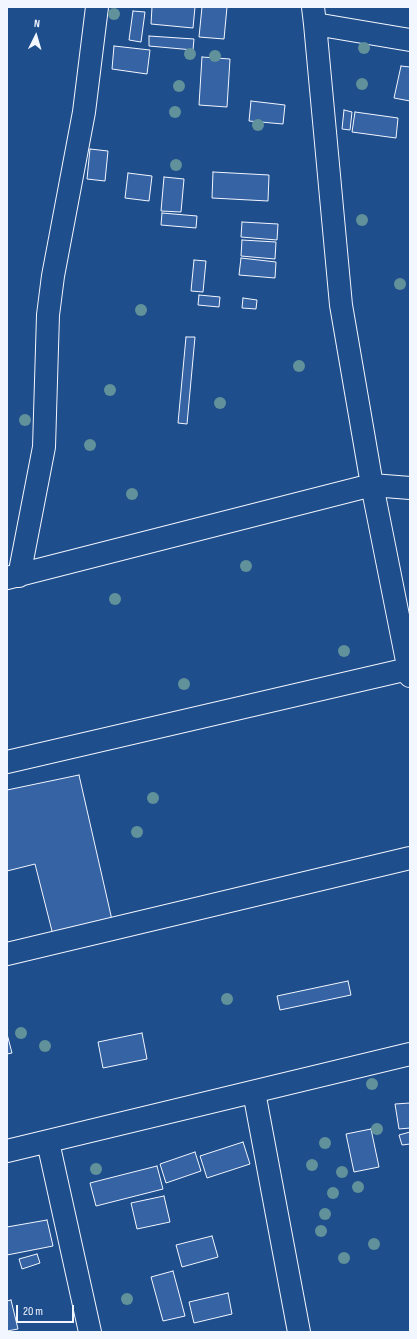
<!DOCTYPE html>
<style>
body{margin:0}
#map{position:relative;width:417px;height:1339px;overflow:hidden;background:#1f4e8c;font-family:"Sofia Sans Condensed",sans-serif}
canvas{display:block}
.frame{position:absolute;inset:0;border:8px solid #f2f6ff;pointer-events:none}
.north{position:absolute;left:16px;top:16px;width:40px;height:40px;-webkit-text-stroke:3px #1f4e8c;paint-order:stroke;rotate:5deg;font-size:11px;font-weight:700;line-height:16px;text-align:center;color:#f2f6ff}
.north::after{content:'';display:block;margin:auto;width:14px;height:18px;background:#f2f6ff;clip-path:polygon(50% 0,100% 100%,50% 72%,0 100%)}
.scale{position:absolute;left:16px;top:1305px;width:58px;height:18px;box-sizing:border-box;border:2px solid #f2f6ff;border-top:0;padding-left:5px;font-size:12px;line-height:14px;white-space:nowrap;color:#f2f6ff;-webkit-text-stroke:3px #1f4e8c;paint-order:stroke}
</style>
<div id="map">
<canvas width="417" height="1339"></canvas>
<div class="frame"></div>
<div class="north">N</div>
<div class="scale">20 m</div>
</div>
<script>
const ctx = document.querySelector('canvas').getContext('2d');
ctx.lineJoin = 'round';
function fill(path, color) {
  ctx.fillStyle = color;
  ctx.fill(path, 'evenodd');
}
function poly(rows) {
  const path = new Path2D();
  for (const r of rows) {
    path.moveTo(r[0], r[1]);
    for (let i = 2; i < r.length; i += 2) path.lineTo(r[i], r[i + 1]);
  }
  return path;
}
function stroke(path, color, width, dash) {
  ctx.strokeStyle = color;
  ctx.lineWidth = width;
  ctx.lineCap = dash ? 'butt' : 'round';
  ctx.setLineDash(dash || []);
  ctx.stroke(path);
}
const building = poly([
 [152,7,195,7,193,28,151,24,152,7],
 [202,7,227,7,224,39,199,37,202,7],
 [133,11,145,12,141,42,129,40,133,11],
 [149,36,194,39,193,50,149,46,149,36],
 [114,46,150,50,147,74,112,69,114,46],
 [202,57,230,59,227,107,199,105,202,57],
 [401,66,410,67,410,101,394,98,401,66],
 [251,101,285,105,283,124,249,121,251,101],
 [344,110,352,112,350,130,342,129,344,110],
 [355,112,398,118,396,138,352,132,355,112],
 [90,149,108,151,105,181,87,179,90,149],
 [213,172,269,175,268,201,212,198,213,172],
 [128,173,152,176,149,201,125,198,128,173],
 [164,177,184,179,181,212,161,211,164,177],
 [162,213,197,216,196,228,161,225,162,213],
 [242,222,278,224,277,240,241,237,242,222],
 [242,240,276,242,275,259,241,256,242,240],
 [241,258,276,262,275,278,239,275,241,258],
 [194,260,206,261,203,292,191,291,194,260],
 [199,295,220,297,219,307,198,305,199,295],
 [243,298,257,300,256,309,242,308,243,298],
 [186,337,195,337,187,424,178,423,186,337],
 [79,775,112,920,53,935,35,864,7,871,7,790,79,775],
 [348,981,351,995,280,1010,277,996,348,981],
 [142,1033,147,1059,103,1068,98,1042,142,1033],
 [7,1034,12,1053,7,1054,7,1034],
 [410,1103,410,1128,399,1129,395,1104,410,1103],
 [371,1129,379,1167,354,1172,346,1134,371,1129],
 [410,1132,410,1144,402,1145,399,1135,410,1132],
 [243,1142,250,1164,207,1178,200,1156,243,1142],
 [195,1152,201,1171,166,1183,160,1164,195,1152],
 [157,1166,163,1189,96,1206,90,1183,157,1166],
 [164,1196,170,1222,137,1229,131,1203,164,1196],
 [47,1220,53,1246,7,1255,7,1227,47,1220],
 [212,1236,218,1257,182,1267,176,1245,212,1236],
 [37,1254,40,1263,22,1269,19,1259,37,1254],
 [173,1271,185,1316,163,1321,151,1277,173,1271],
 [228,1293,232,1314,194,1323,189,1302,228,1293],
 [11,1300,18,1329,7,1331,7,1301,11,1300]
]);
fill(building, '#3563a3');
stroke(building, '#f2f6ff', 1);
const minor = poly([
 [313,7,315,24,341,305,372,485,410,676],
 [315,24,410,40],
 [19,576,44,447,48,315,53,276,84,112,97,7],
 [7,578,372,485,410,488],
 [7,762,408,669],
 [7,954,410,858],
 [254,1092,299,1332],
 [48,1142,90,1332],
 [7,1151,410,1054]
]);
stroke(minor, '#f2f6ff', 24);
stroke(minor, '#1f4e8c', 22);
ctx.fillStyle = '#61919a';
for (const [x, y] of [
 [114,14],
 [364,48],
 [190,54],
 [215,56],
 [362,84],
 [179,86],
 [175,112],
 [258,125],
 [176,165],
 [362,220],
 [400,284],
 [141,310],
 [299,366],
 [110,390],
 [220,403],
 [25,420],
 [90,445],
 [132,494],
 [246,566],
 [115,599],
 [344,651],
 [184,684],
 [153,798],
 [137,832],
 [227,999],
 [21,1033],
 [45,1046],
 [372,1084],
 [377,1129],
 [325,1143],
 [312,1165],
 [96,1169],
 [342,1172],
 [358,1187],
 [333,1193],
 [325,1214],
 [321,1231],
 [374,1244],
 [344,1258],
 [127,1299]
]) {
  ctx.beginPath();
  ctx.arc(x, y, 6, 0, 2 * Math.PI);
  ctx.fill();
}
</script>
